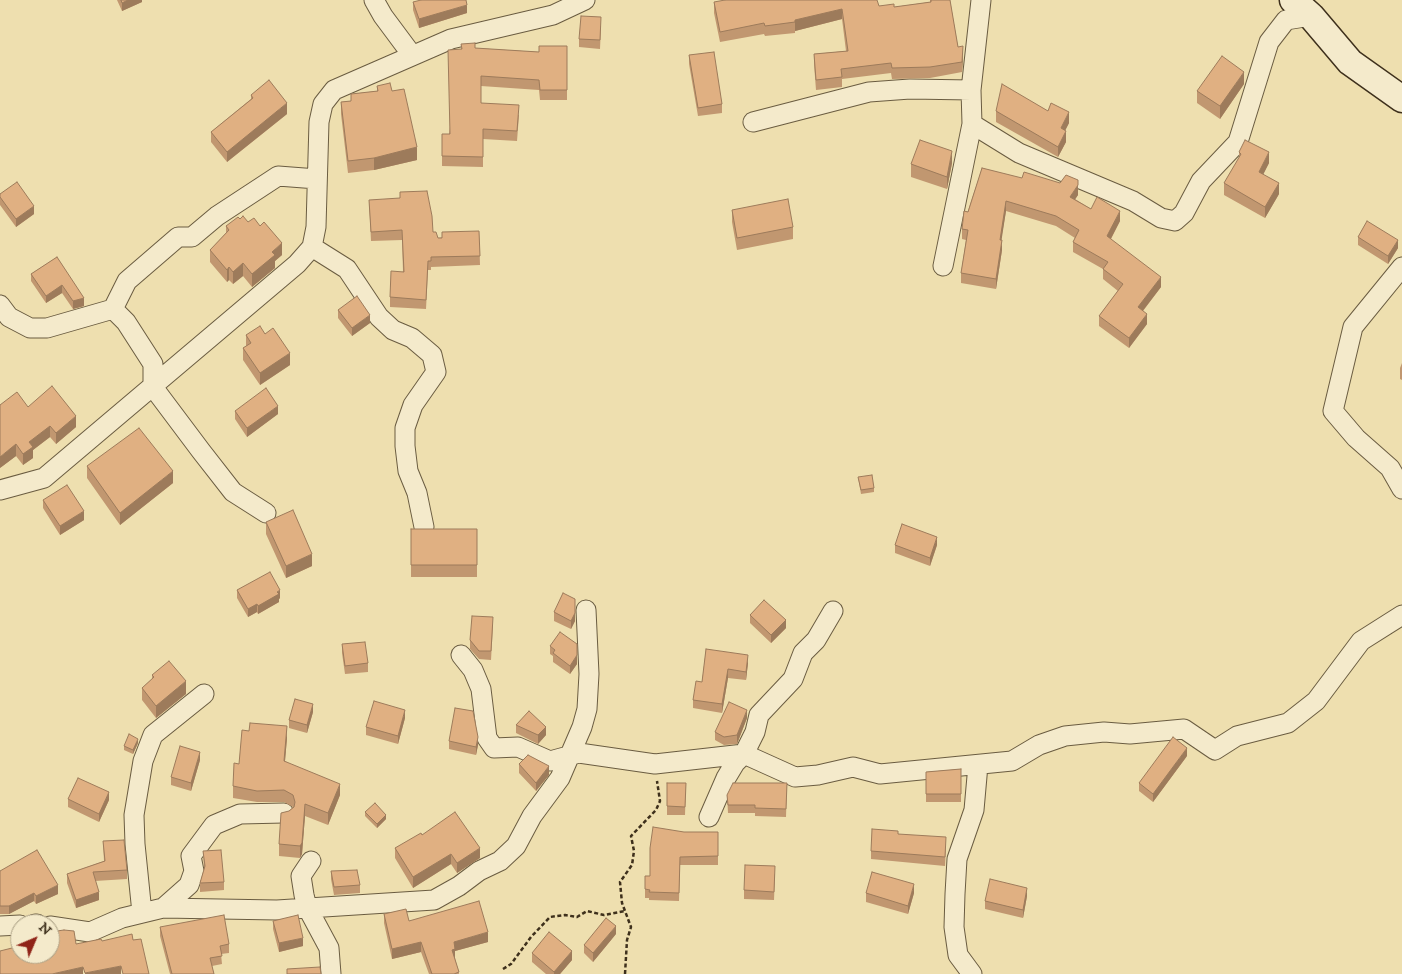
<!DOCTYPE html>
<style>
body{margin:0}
#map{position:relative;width:1402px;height:974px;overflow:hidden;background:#eedfaf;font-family:"IM FELL DW Pica",serif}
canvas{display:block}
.north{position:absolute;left:10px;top:914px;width:50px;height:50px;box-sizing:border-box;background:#f4eacb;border:1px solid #aba085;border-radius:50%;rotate:45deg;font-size:14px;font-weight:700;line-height:20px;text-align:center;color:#3e301c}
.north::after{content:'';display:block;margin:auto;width:18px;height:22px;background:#8f2418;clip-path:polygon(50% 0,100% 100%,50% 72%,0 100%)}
</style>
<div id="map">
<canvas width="1402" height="974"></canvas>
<div class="north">N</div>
</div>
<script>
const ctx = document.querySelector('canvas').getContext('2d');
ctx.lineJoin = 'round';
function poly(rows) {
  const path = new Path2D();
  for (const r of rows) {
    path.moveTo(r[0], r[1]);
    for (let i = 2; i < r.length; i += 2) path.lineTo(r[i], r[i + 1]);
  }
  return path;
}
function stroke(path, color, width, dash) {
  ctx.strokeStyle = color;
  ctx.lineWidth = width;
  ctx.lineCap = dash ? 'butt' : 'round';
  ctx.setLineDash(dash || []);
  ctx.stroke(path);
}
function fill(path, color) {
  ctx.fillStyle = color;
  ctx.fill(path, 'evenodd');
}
const street = poly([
 [374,0,383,16,412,55],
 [753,122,869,92,910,89,971,90],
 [972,124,1019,153,1133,201,1161,218,1175,221,1184,213,1201,181,1238,142,1269,42,1286,20,1311,16],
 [312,247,347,269,379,317,393,330,412,338,432,355,436,372,413,405,405,428,405,446,408,471,417,493,424,527],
 [943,266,972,124,971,90,981,0],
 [1402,267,1353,327,1333,411,1356,438,1390,468,1402,489],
 [0,305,9,317,30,328,47,328,113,309,126,322,153,364,153,387,201,451,233,492,266,513],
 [113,309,127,281,178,237,192,237,217,216,278,176,317,179],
 [0,490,44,478,297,264,312,247,316,227,319,122,323,104,334,90,451,39,553,15,585,0],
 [461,655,473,670,481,689,487,738,494,748,518,747,550,761,579,753,655,764,744,754,795,777,818,775,853,767,880,774,1012,761,1039,745,1065,736,1104,732,1130,734,1184,729,1215,750,1237,736,1288,723,1316,701,1361,641,1402,615],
 [709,817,726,778,735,763,744,754,755,732,759,715,793,679,803,653,816,640,833,611],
 [311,861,301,876,304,895,307,907,329,948,331,974],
 [163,908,189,885,194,871,191,856,214,825,240,814,284,813],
 [142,913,135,844,134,815,143,761,153,735,204,694],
 [35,924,37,924],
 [0,926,20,925],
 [50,926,90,932,122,918,163,908,277,910,434,900,459,886,479,871,500,861,516,846,532,816,560,778,582,727,587,709,589,674,586,610],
 [972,974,958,955,954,927,955,894,957,859,974,810,978,765]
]);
const secondary = poly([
 [1293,0,1311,16,1350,62,1402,99]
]);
stroke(street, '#6a5c41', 21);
stroke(secondary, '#3e301c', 29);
stroke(poly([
 [503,969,511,964,531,937,550,917,565,915,577,917,587,911,604,915,625,911],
 [625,974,627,940,631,927,622,903,620,882,632,865,634,851,631,836,656,810,660,801,657,781]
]), '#3e301c', 2.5, [4, 2.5]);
stroke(street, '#f4eacb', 19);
stroke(secondary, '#f4eacb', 26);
fill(poly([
 [117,0,142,0,142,2,122,11],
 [930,0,950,0,958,47,963,57,962,72,930,78,892,79,891,73,842,79,842,87,816,90,814,64,814,54,846,51,842,19,795,31,795,33,765,36,764,34,720,42,714,13,714,2,894,7,930,2],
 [413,2,467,13,419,28,413,10],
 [601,26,600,49,579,47,579,39],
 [461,44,475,48,539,52,567,46,567,100,540,100,539,90,481,86,481,103,519,115,517,141,483,139,483,167,442,166,442,134,449,134,461,49],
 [689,55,722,104,722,113,698,116,689,64],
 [1244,84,1220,119,1197,103,1197,91],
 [377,86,392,91,417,160,374,170,348,173,341,114,341,102,351,101,351,94,377,91],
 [251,95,287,114,227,162,211,142,211,132,251,99],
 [996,111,1048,111,1069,123,1065,130,1066,142,1058,157,996,122],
 [1239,152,1269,163,1263,174,1279,194,1265,218,1224,195,1224,183,1239,158],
 [952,163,947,189,911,177,911,164],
 [982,168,1078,195,1075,199,1091,209,1120,221,1111,239,1161,287,1143,311,1147,324,1129,348,1099,326,1099,316,1118,291,1103,279,1103,269,1073,252,1073,242,1075,238,1056,226,1006,211,1001,240,1002,250,996,289,961,283,961,273,966,240,962,239,962,229],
 [0,194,34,214,16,227,0,205],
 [369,200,433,232,438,238,479,231,480,265,431,267,431,270,428,270,426,309,390,307,390,297,403,271,402,240,371,241],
 [732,210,793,227,793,239,737,250,732,222],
 [240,219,248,222,282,255,275,261,275,268,252,287,243,276,233,284,229,280,227,282,210,262,210,250,226,233,226,226],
 [1358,237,1398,248,1388,264,1358,245],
 [57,257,84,306,73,309,62,293,46,303,31,281,31,274],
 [338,310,370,323,352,336,338,318],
 [265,334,290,365,260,385,243,360,243,348,246,346,246,335],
 [1402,363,1402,380,1400,379,1400,368],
 [28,407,76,427,56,444,50,437,33,450,33,458,23,465,16,456,0,468],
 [235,411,278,414,247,437,235,419],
 [87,466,173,483,120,525,87,478],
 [858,477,874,488,874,492,861,494],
 [43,500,84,520,60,535,43,508],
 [266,522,312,566,286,578,266,534],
 [411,529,477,529,477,577,411,577],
 [895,545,937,545,930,566,895,553],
 [237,590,280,598,279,599,279,602,258,614,257,612,248,617,237,598],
 [575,599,575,621,571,629,554,621,554,612],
 [750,615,786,628,771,643,750,623],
 [493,625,491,660,479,659,470,649,470,640],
 [342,644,368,663,368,672,345,674,342,653],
 [550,646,577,664,570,674,553,662,553,656,550,654],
 [706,649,748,663,746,680,728,678,722,713,693,708,693,700,702,682],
 [152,675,186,694,156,718,142,700,142,688,152,679],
 [313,712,307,733,289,728,289,720],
 [405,718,398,744,366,735,366,727],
 [747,718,737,744,724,745,715,740,715,732],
 [516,725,546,735,538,744,516,733],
 [287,738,285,761,340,795,328,825,305,816,302,854,300,858,279,856,279,844,289,811,293,807,284,802,257,802,233,798,233,786,239,764],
 [449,741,478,745,476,755,449,749],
 [138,743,133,754,124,750,124,746],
 [1187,756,1153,802,1139,791,1139,783],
 [200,760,191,791,171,785,171,777],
 [519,764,549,775,536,791,519,773],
 [961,769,961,802,926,802,926,772],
 [667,783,686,783,685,815,667,815],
 [787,783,786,817,755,816,755,813,728,813,727,795],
 [68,799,109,800,99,822,68,807],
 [365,812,386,819,377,828,365,816],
 [898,834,946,846,945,866,871,859,871,851],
 [422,835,480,858,457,873,451,864,413,888,395,858,395,848],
 [103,841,127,870,127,879,95,881,99,900,76,908,67,883,67,874,104,861],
 [650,848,718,856,718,865,680,865,679,901,649,900,649,898,645,898,645,876,650,876],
 [203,851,224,882,224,890,200,892,200,883,204,868],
 [0,871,58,894,36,904,34,901,9,914,0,914],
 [331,871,360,885,360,893,334,895,331,879],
 [775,874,774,900,744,899,744,890],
 [866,893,914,893,908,914,866,902],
 [1027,896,1023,918,985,909,985,901],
 [384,914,409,921,488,942,455,951,455,958,459,974,429,974,421,952,392,959,384,923],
 [273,921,303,946,279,952,273,929],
 [160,927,229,944,229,953,221,954,222,964,212,966,214,974,170,974,160,936],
 [616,934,593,962,584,953,584,945],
 [532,953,572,960,560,974,546,974,532,962]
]), '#c19770');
fill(poly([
 [128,0,142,0,142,2,122,11,122,3],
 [467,5,467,13,419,28,419,19],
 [842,9,842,19,795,31,795,20],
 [963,46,963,57,962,72,962,62],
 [1244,72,1244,84,1220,119,1220,106],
 [287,103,287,114,227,162,227,152],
 [1069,112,1069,123,1061,139,1061,128],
 [1066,131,1066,142,1058,157,1058,147],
 [417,147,417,160,374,170,374,158],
 [952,151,952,163,947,189,947,177],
 [1269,152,1269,163,1259,183,1259,172],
 [1279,183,1279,194,1265,218,1265,207],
 [1078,185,1078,195,1070,207,1070,197],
 [1006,201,1006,211,1000,250,1000,240],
 [34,206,34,214,16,227,16,219],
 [1120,211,1120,221,1107,246,1107,236],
 [1002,240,1002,250,996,289,996,279],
 [1398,240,1398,248,1388,264,1388,256],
 [282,243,282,255,275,261,275,268,252,287,252,274,272,252],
 [243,263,243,276,233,284,233,272],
 [229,267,229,280,227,282,227,270],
 [1161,277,1161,287,1138,317,1138,307],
 [62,285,62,293,46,303,46,296],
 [84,298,84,306,73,309,73,301],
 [1147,314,1147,324,1129,348,1129,338],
 [370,315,370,323,352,336,352,328],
 [290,353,290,365,260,385,260,373],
 [278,406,278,414,247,437,247,428],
 [76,416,76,427,56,444,56,433],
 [50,426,50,437,33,450,33,458,23,465,23,454,29,442],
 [16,444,16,456,0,468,0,457],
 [173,471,173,483,120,525,120,513],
 [84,511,84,520,60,535,60,526],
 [937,537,937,545,930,566,930,558],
 [312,554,312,566,286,578,286,566],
 [280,590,280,598,279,599,279,602,258,614,258,606],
 [257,604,257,612,248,617,248,609],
 [575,613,575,621,571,629,571,621],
 [786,620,786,628,771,643,771,635],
 [577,655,577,664,570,674,570,666],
 [748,655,748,663,746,680,746,672],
 [728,669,728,678,722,713,722,704],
 [186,681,186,694,156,718,156,706],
 [313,704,313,712,307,733,307,725],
 [405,710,405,718,398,744,398,736],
 [747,710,747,718,737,744,737,735],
 [287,726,287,738,284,772,284,761],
 [546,727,546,735,538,744,538,735],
 [478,737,478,745,476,755,476,747],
 [138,739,138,743,133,754,133,750],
 [1187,748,1187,756,1153,802,1153,794],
 [200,752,200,760,191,791,191,783],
 [549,766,549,775,536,791,536,783],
 [340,784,340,795,328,825,328,813],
 [109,792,109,800,99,822,99,814],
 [305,804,305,816,302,854,300,858,300,846],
 [386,815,386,819,377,828,377,824],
 [480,848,480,858,457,873,457,863],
 [451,854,451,864,413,888,413,877],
 [914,884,914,893,908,914,908,906],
 [58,885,58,894,36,904,36,896],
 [1027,888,1027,896,1023,918,1023,910],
 [99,892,99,900,76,908,76,900],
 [34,893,34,901,9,914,9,906],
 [616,926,616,934,593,962,593,953],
 [488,932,488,942,455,951,455,958,452,959,452,950,454,942],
 [303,938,303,946,279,952,279,943],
 [421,942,421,952,392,959,392,949],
 [572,951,572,960,560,974,554,974,554,972],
 [121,966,121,974,85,974,85,973],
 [83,967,83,974,52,974]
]), '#9d7b5b');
const building = poly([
 [121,0,128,0,122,3,121,0],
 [421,0,466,0,467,5,419,19,413,2,421,0],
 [725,0,877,0,879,6,894,4,894,7,931,2,931,0,950,0,958,47,963,46,962,62,930,67,892,68,891,63,841,69,842,77,816,80,814,54,848,51,842,9,795,20,795,22,765,26,764,23,720,32,714,2,725,0],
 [581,16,601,17,600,40,579,39,581,16],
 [475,43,475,48,539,52,539,46,567,46,567,90,540,90,539,80,481,76,481,103,519,105,517,131,483,129,483,157,442,156,442,134,450,134,448,50,462,49,461,44,475,43],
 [714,52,722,104,698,108,689,55,714,52],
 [1222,56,1244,72,1220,106,1197,91,1222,56],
 [269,80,287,103,227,152,211,132,253,98,251,95,269,80],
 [390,83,392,91,404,89,417,147,374,158,348,161,341,102,351,101,351,94,378,91,377,86,390,83],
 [1002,84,1048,111,1051,103,1069,112,1061,128,1066,131,1058,147,996,111,1002,84],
 [920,140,952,151,947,177,911,164,920,140],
 [1245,140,1269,152,1259,172,1279,183,1265,207,1224,183,1241,154,1239,152,1245,140],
 [982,168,1022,178,1024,172,1060,183,1066,175,1078,180,1078,185,1070,197,1091,209,1097,197,1120,211,1107,236,1161,277,1138,307,1147,314,1129,338,1099,316,1123,284,1103,269,1108,262,1073,242,1079,230,1056,216,1006,201,1000,240,1002,240,996,279,961,273,968,230,962,229,964,211,968,212,982,168],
 [17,182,34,206,16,219,0,197,0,194,17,182],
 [427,191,432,216,433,232,436,232,438,238,442,238,442,232,479,231,480,256,431,257,431,261,428,261,426,300,390,297,391,271,404,272,402,230,371,232,369,200,400,198,400,192,427,191],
 [788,199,793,227,737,238,732,210,788,199],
 [243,216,248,222,254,218,260,226,264,222,282,243,272,252,275,255,252,274,243,263,233,272,229,267,227,270,210,250,229,230,226,226,238,217,240,219,243,216],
 [1367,221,1398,240,1388,256,1358,237,1367,221],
 [57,257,84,298,73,301,62,285,46,296,31,274,57,257],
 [357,296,370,315,352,328,338,310,357,296],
 [260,326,265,334,273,328,290,353,260,373,243,348,251,343,246,335,260,326],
 [52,386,76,416,56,433,50,426,29,442,33,447,23,454,16,444,0,457,0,405,17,392,28,407,52,386],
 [266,388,278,406,247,428,235,411,266,388],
 [139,428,173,471,120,513,87,466,139,428],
 [872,475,874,488,861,490,858,477,872,475],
 [67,485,84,511,60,526,43,500,67,485],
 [293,510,312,554,286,566,266,522,293,510],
 [902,524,937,537,930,558,895,545,902,524],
 [411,529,477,529,477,565,411,565,411,529],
 [270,572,280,590,277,592,279,594,258,606,257,604,248,609,237,590,270,572],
 [563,593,575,599,575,613,571,621,554,612,563,593],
 [764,600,786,620,771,635,750,615,764,600],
 [472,616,493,617,491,651,479,651,470,640,472,616],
 [560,632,577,644,577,655,570,666,553,653,555,650,550,646,560,632],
 [365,642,368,663,345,666,342,644,365,642],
 [706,649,748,655,746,672,728,669,722,704,693,700,696,681,702,682,706,649],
 [169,661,186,681,156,706,142,688,154,677,152,675,169,661],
 [295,699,313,704,307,725,289,720,295,699],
 [374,701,405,710,398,736,366,727,374,701],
 [729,702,747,710,737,735,724,737,715,732,729,702],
 [455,708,473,711,478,737,476,747,449,741,455,708],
 [529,711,546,727,538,735,516,725,529,711],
 [250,723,287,726,284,761,340,784,328,813,305,804,302,843,300,846,279,844,281,813,289,811,294,807,295,802,293,795,284,790,257,791,233,786,234,763,239,764,242,730,249,731,250,723],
 [129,734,138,739,133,750,124,746,129,734],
 [1173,737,1187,748,1153,794,1139,783,1173,737],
 [180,746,200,752,191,783,171,777,180,746],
 [528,755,549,766,536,783,519,764,528,755],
 [961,769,961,794,926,794,926,772,961,769],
 [78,778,109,792,99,814,68,799,78,778],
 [667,783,686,783,685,807,667,806,667,783],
 [733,783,787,783,786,809,755,808,755,805,728,805,727,795,733,783],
 [375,803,386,815,377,824,365,812,375,803],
 [455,812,480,848,457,863,451,854,413,877,395,848,421,833,422,835,455,812],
 [653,827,684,832,718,832,718,856,680,857,679,893,649,892,650,890,645,889,645,876,650,876,650,848,653,827],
 [872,829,898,831,898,834,946,837,945,857,871,851,872,829],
 [124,840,127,870,93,872,99,892,76,900,67,874,105,861,103,841,124,840],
 [37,850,58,885,36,896,34,893,9,906,0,906,0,871,37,850],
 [221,850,224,882,200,883,205,866,203,851,221,850],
 [745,865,775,866,774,892,744,890,745,865],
 [357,870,360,885,334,887,331,871,357,870],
 [872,872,914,884,908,906,866,893,872,872],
 [990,879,1027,888,1023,910,985,901,990,879],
 [479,901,488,932,454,942,455,949,452,950,459,972,454,974,432,974,421,942,392,949,384,914,406,909,409,921,479,901],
 [224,915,229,944,220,946,222,956,210,958,214,974,172,974,160,927,224,915],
 [298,915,303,938,279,943,273,921,298,915],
 [606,918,616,926,593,953,584,945,606,918],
 [64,930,74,931,76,944,101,939,102,941,132,934,133,940,141,939,149,974,123,974,121,966,85,973,83,967,52,974,0,974,0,951,20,946,20,954,50,954,50,932,64,930],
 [549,932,572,951,554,972,532,953,549,932],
 [320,967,321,974,287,974,287,969,320,967]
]);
fill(building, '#e0b082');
stroke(building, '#9d7b5b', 1);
</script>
